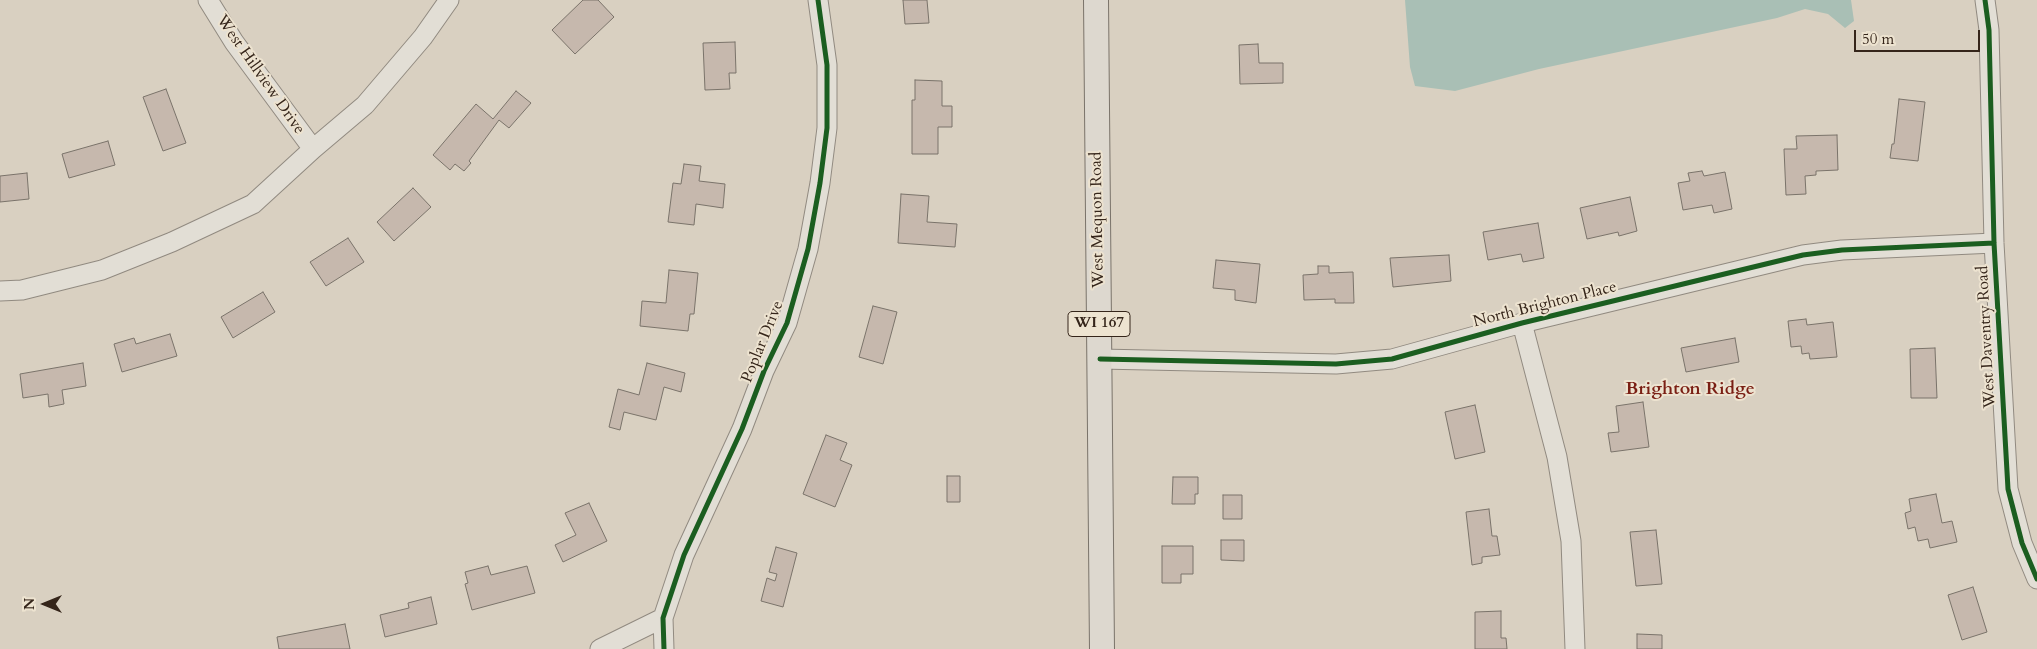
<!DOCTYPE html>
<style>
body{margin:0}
#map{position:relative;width:2037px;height:649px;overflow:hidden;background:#d9d0c1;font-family:Cardo,serif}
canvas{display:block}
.north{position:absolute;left:20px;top:579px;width:50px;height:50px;-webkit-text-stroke:4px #ede3d0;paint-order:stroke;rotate:270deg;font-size:14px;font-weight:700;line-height:20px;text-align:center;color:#35251a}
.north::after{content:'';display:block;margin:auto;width:18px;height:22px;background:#35251a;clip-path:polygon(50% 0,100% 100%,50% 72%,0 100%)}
.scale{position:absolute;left:1854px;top:30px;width:126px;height:22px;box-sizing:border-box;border:2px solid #35251a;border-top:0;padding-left:6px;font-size:15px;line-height:18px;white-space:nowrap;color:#35251a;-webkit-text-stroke:4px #ede3d0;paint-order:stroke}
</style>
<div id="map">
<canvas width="2037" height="649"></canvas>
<div class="north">N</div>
<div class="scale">50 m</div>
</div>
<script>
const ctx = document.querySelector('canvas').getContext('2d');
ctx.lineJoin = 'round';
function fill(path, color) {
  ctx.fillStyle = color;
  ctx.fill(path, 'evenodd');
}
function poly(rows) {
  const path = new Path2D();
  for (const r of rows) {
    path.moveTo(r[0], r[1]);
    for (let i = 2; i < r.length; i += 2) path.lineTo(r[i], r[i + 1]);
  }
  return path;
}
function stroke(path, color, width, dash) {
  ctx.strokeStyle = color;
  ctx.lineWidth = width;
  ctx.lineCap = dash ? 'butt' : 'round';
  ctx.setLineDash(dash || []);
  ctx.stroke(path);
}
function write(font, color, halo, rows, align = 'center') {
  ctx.font = font + ' Cardo,serif';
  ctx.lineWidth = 4;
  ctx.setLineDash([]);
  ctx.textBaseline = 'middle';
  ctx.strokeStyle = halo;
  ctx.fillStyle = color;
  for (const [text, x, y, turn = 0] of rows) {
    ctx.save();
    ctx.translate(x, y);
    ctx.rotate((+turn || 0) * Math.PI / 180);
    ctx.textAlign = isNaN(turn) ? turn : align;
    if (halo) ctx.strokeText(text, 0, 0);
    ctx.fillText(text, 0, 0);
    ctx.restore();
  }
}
fill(poly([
 [1405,0,1851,0,1854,21,1845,28,1828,14,1805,9,1777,18,1539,69,1455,91,1415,86,1410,67]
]), '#a9bfb5');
const building = poly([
 [583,0,598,0,614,17,575,54,552,30,583,0],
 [903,0,927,0,929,23,905,24,903,0],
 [735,42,736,73,729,73,730,89,705,90,703,43,735,42],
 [1258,44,1259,63,1283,63,1283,83,1240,84,1239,45,1258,44],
 [915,80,942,81,942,106,952,106,952,127,938,127,938,154,912,154,912,100,915,100,915,80],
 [166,89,186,143,163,151,143,97,166,89],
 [516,91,531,103,509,128,499,120,469,161,471,163,464,171,455,164,450,170,433,155,476,104,493,119,516,91],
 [1899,99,1925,102,1918,161,1890,158,1892,144,1894,144,1899,99],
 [1837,135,1838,170,1816,171,1816,175,1805,176,1806,194,1786,195,1784,149,1797,149,1796,136,1837,135],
 [108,141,115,165,69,178,62,154,108,141],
 [684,164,701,166,699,181,725,184,723,208,696,204,694,225,668,222,673,183,681,184,684,164],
 [1702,171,1704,176,1725,172,1732,209,1714,213,1712,205,1683,210,1678,183,1690,181,1688,173,1702,171],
 [27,173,29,199,0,202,0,176,27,173],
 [413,188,431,207,394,241,377,222,413,188],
 [901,194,929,196,927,222,957,224,955,247,898,243,901,194],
 [1630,197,1637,231,1619,236,1618,232,1587,239,1580,208,1630,197],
 [1538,223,1544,258,1523,262,1521,254,1488,260,1483,232,1538,223],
 [348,238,364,262,326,286,310,262,348,238],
 [1449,255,1451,281,1393,287,1390,258,1449,255],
 [1216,260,1260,264,1256,303,1235,300,1235,290,1213,288,1216,260],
 [1318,266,1329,266,1329,273,1353,272,1354,303,1335,303,1335,299,1304,300,1303,275,1318,274,1318,266],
 [669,270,698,273,694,314,690,314,688,331,640,326,642,301,666,303,669,270],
 [263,292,275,312,233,338,221,317,263,292],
 [873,306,897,312,883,364,859,357,873,306],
 [1806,319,1807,325,1833,322,1837,357,1810,359,1809,353,1802,354,1801,346,1791,347,1788,321,1806,319],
 [170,334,177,356,122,372,114,344,134,338,136,344,170,334],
 [1735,338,1739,362,1686,372,1681,348,1735,338],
 [1935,348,1937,398,1911,398,1910,349,1935,348],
 [83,363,86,386,62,390,64,404,49,407,48,394,23,398,20,374,83,363],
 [647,363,685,373,681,392,664,387,656,420,624,412,620,430,609,427,618,389,639,395,647,363],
 [1643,402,1649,447,1611,452,1608,433,1619,432,1616,406,1643,402],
 [1475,405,1485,452,1455,459,1445,412,1475,405],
 [826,435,847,443,840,460,852,465,835,507,803,494,826,435],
 [947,476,960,476,960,502,947,502,947,476],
 [1173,477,1198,477,1198,494,1195,494,1195,504,1172,504,1173,477],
 [1936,494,1942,523,1952,521,1957,542,1930,548,1928,539,1918,541,1915,527,1908,529,1905,513,1911,511,1909,499,1936,494],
 [1223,495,1242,495,1242,519,1223,519,1223,495],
 [589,503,607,541,563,562,555,545,576,535,565,513,589,503],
 [1489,509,1492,536,1497,536,1500,555,1482,557,1482,563,1472,565,1466,512,1489,509],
 [1656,530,1662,584,1636,586,1630,532,1656,530],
 [1221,540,1244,540,1244,561,1221,560,1221,540],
 [1162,546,1193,546,1193,574,1181,574,1181,583,1162,583,1162,546],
 [776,547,797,553,783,607,761,601,767,578,775,581,777,574,769,572,776,547],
 [488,566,491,575,527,566,535,593,472,610,465,584,468,583,465,572,488,566],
 [1973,587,1987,632,1962,640,1948,595,1973,587],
 [431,597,437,624,385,637,380,615,409,608,408,603,431,597],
 [1501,611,1501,638,1506,638,1507,649,1475,649,1475,612,1501,611],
 [345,624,350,649,279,649,277,637,345,624],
 [1637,634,1662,635,1662,649,1637,649,1637,634]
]);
fill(building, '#c6b8ad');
stroke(building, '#7a736a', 1);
const minor = poly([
 [208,0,234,42,313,149],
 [1985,0,1989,30,1994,243,2008,489,2022,543,2037,579],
 [0,291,22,290,102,270,172,242,253,204,313,149,365,105,423,37,449,0],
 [1522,323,1557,457,1571,541,1575,649],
 [1100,359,1336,364,1392,359,1522,323,1803,255,1842,250,1994,243],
 [600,649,663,618],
 [664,649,663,618,684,555,742,429,764,371,787,323,808,249,820,183,827,128,827,65,818,0]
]);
const major = poly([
 [1096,0,1102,649]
]);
stroke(minor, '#918a80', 21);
stroke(major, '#7a736a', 26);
stroke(minor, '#e2ded5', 19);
stroke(major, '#ddd8cf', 24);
stroke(poly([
 [1985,0,1989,30,1994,243,2008,489,2022,543,2037,579],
 [1100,359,1336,364,1392,359,1522,323,1803,255,1842,250,1994,243],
 [664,649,663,618,684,555,742,429,764,371,787,323,808,249,820,183,827,128,827,65,818,0]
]), '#1b5e20', 5);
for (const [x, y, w] of [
 [1099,324,62]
]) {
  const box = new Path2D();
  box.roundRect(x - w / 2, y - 12.5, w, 25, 4);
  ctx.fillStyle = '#ede3d0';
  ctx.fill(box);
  stroke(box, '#35251a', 1);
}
write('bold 15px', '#35251a', null, [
 ["WI 167",1099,324]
]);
write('16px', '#35251a', '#ede3d0', [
 ["West Hillview Drive",260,75,55],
 ["West Mequon Road",1098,220,-91],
 ["North Brighton Place",1545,305,-14],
 ["West Daventry Road",1987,337,-93],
 ["Poplar Drive",763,342,-68]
]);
write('bold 18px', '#7a1f14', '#ede3d0', [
 ["Brighton Ridge",1690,390]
]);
</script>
